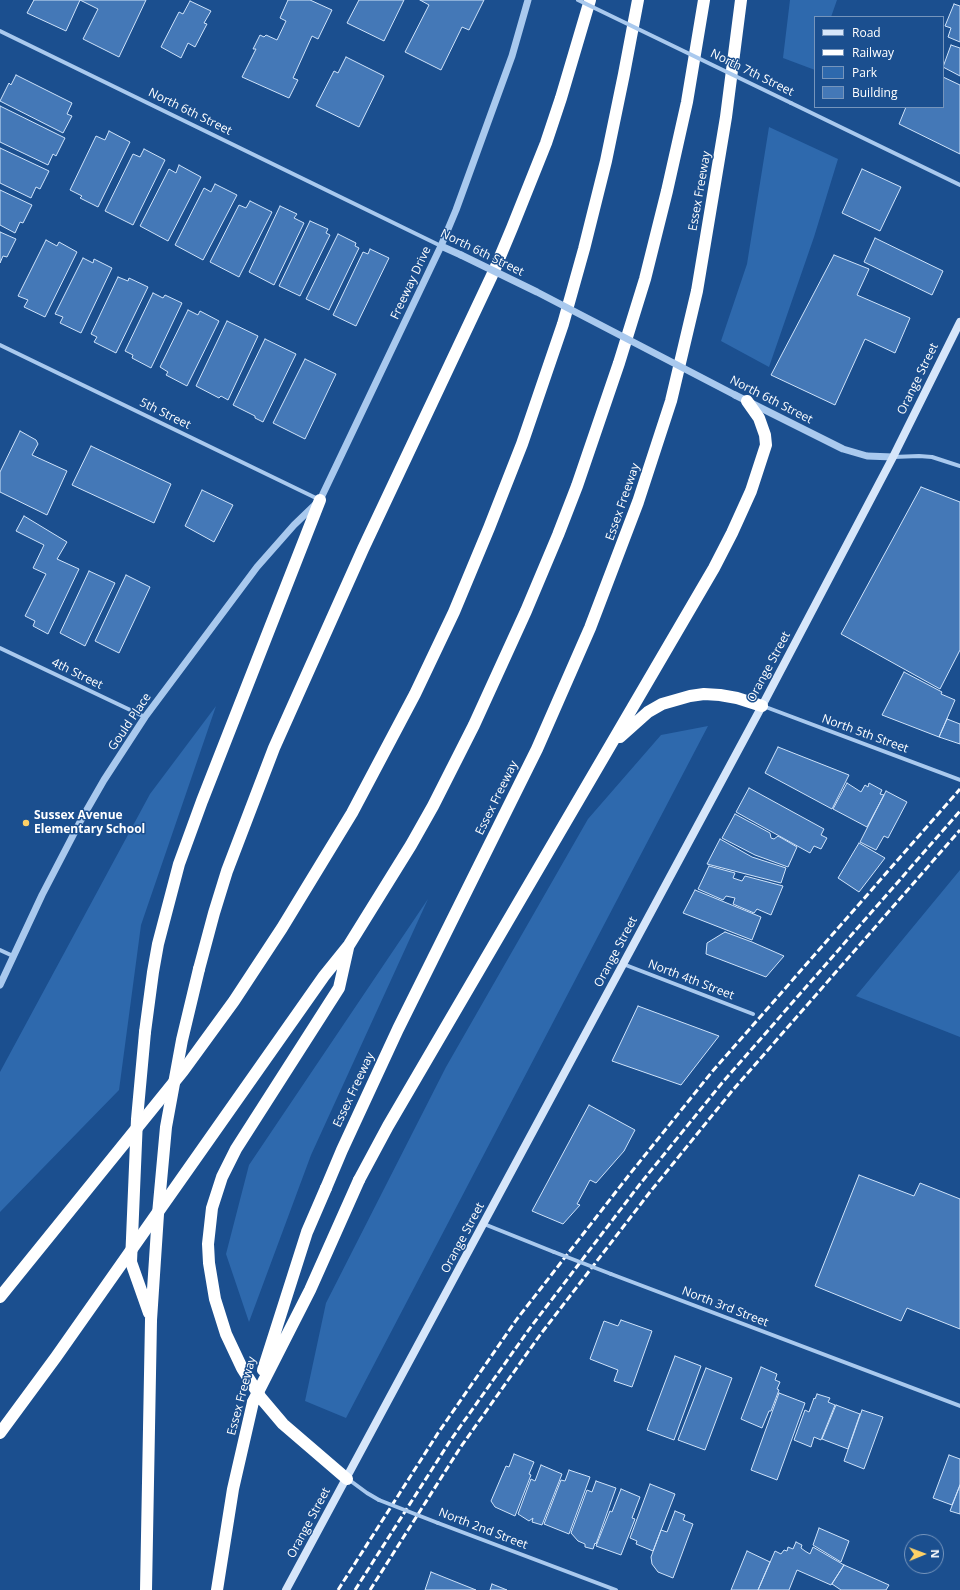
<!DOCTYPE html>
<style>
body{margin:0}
#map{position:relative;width:960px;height:1590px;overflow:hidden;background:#1b4f8f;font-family:"Open Sans",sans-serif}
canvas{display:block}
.legend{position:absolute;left:814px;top:16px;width:130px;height:92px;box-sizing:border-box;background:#1b4f8f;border:1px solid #7695bc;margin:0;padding:5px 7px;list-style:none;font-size:12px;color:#fff}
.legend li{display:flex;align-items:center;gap:8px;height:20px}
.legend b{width:20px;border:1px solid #7695bc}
.north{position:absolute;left:904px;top:1534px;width:40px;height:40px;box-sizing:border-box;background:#1b4f8f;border:1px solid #7695bc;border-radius:50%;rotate:89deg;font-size:11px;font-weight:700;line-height:16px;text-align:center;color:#fff}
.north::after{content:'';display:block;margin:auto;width:14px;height:18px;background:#ffd166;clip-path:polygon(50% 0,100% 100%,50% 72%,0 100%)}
</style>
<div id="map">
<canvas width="960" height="1590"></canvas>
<ul class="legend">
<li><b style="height:5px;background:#d6e6fa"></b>Road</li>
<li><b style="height:5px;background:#fff"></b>Railway</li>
<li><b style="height:11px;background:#2e69ad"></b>Park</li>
<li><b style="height:11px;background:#4478b7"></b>Building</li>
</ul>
<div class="north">N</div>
</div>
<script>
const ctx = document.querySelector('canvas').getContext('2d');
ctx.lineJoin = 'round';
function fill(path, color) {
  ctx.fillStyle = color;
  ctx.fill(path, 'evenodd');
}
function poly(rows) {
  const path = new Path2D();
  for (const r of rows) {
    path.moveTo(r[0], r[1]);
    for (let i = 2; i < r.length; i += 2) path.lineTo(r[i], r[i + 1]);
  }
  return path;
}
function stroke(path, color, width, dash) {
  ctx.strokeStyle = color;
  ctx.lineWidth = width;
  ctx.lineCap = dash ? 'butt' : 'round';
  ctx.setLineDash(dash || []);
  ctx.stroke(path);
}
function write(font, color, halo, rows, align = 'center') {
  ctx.font = font + ' "Open Sans",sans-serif';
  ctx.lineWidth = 3;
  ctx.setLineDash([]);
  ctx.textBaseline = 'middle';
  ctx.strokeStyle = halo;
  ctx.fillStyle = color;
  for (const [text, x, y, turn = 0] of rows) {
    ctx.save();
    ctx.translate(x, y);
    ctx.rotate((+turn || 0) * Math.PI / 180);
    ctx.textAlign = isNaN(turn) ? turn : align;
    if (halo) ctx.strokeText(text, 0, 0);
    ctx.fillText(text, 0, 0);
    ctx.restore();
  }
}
fill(poly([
 [790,0,837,0,831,17,815,17,815,70,783,58],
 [769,127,838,159,814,237,769,367,721,341,747,264],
 [216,706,141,925,119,1090,0,1212,0,1072,150,794],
 [708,726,346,1418,305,1401,326,1303,446,1067,588,819,661,735],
 [960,870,960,1037,856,996],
 [428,899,311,1155,249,1322,226,1254,249,1165]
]), '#2e69ad');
const building = poly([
 [34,0,146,0,119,57,83,39,98,9,80,0,66,31,27,13,34,0],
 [288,0,310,0,332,10,318,39,312,36,293,78,298,80,289,98,242,77,256,49,253,49,260,35,264,37,266,35,277,40,286,21,280,18,288,0],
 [359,0,404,0,384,41,347,23,359,0],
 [420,0,484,0,469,30,462,27,441,70,405,52,429,5,420,0],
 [190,1,211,11,204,23,207,24,195,47,188,43,181,58,161,47,179,12,183,14,190,1],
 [954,4,960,6,960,42,948,37,951,28,945,26,954,4],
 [951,45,960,48,960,76,943,67,951,45],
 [346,57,384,76,359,127,316,106,334,71,338,73,346,57],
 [16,75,72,103,67,114,72,116,63,133,0,101,9,83,11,85,16,75],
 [943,77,960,85,960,154,899,124,906,107,943,107,943,77],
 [0,106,65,138,56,156,53,154,48,165,0,142,0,106],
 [109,131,130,142,98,207,80,198,82,196,70,190,96,136,105,140,109,131],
 [0,148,49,171,40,189,36,187,31,198,0,183,0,148],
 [144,149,165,160,133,225,105,211,133,154,140,157,144,149],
 [179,165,201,177,168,241,140,226,169,169,176,173,179,165],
 [862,169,901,187,880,231,842,213,862,169],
 [215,184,237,195,203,260,175,245,204,188,211,192,215,184],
 [0,190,32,205,23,223,20,222,15,233,0,225,0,190],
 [250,201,272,212,239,277,210,262,239,205,246,208,250,201],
 [280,206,297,214,294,218,304,223,274,285,249,272,280,206],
 [310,221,328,229,326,233,330,235,300,296,279,286,310,221],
 [0,232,16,239,7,257,3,256,0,263,0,232],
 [338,234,356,243,355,246,359,248,329,310,306,299,338,234],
 [875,238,943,271,932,295,864,262,875,238],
 [46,240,57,246,59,242,77,252,45,317,24,307,28,300,18,296,46,240],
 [370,249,389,258,356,326,333,315,363,252,368,254,370,249],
 [834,255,869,269,857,295,910,318,895,353,865,339,835,405,771,375,834,255],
 [83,258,93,263,94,259,112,268,81,333,60,323,63,317,55,314,83,258],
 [118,277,128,281,129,278,148,287,116,353,94,342,97,337,91,334,118,277],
 [153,293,163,298,165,295,182,303,151,368,132,358,133,355,125,351,153,293],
 [188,310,198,315,200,311,219,321,187,386,166,375,168,372,160,367,188,310],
 [227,321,258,336,228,400,221,396,219,398,196,386,227,321],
 [265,339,296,354,263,422,255,418,255,416,233,405,265,339],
 [305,359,336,374,305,439,273,423,305,359],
 [20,431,36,440,38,444,32,455,67,471,47,515,0,492,0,472,20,431],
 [91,446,171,484,154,523,72,485,91,446],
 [921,487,960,502,960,650,940,689,841,634,921,487],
 [202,490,233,505,214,542,185,526,202,490],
 [24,516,67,542,57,559,79,569,48,634,33,626,35,621,25,616,46,574,33,568,44,545,16,531,24,516],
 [89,571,115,583,85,646,60,633,89,571],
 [126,575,150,587,119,653,95,641,126,575],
 [904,672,942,692,941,694,955,700,939,737,882,715,904,672],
 [947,719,960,724,960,744,939,737,947,719],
 [778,747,849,775,832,809,765,773,778,747],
 [847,783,861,792,865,785,868,787,869,783,882,790,880,794,884,795,867,827,833,809,847,783],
 [749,788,824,829,821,835,827,838,821,849,814,846,810,853,736,812,749,788],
 [886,791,907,802,888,838,884,836,876,850,860,842,886,791],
 [735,814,770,833,771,838,774,839,778,836,797,847,788,867,755,855,722,838,735,814],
 [720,839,752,857,786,868,781,883,707,864,720,839],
 [859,843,885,858,859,892,838,878,859,843],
 [709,866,735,873,733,878,742,881,745,876,783,886,771,915,757,909,754,913,733,904,735,898,726,896,723,900,698,889,709,866],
 [695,890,761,917,752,940,683,913,695,890],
 [725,932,752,942,784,956,766,977,706,954,707,943,725,932],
 [638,1006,719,1036,681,1085,612,1061,638,1006],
 [589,1105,635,1130,624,1151,596,1183,590,1180,577,1204,580,1205,563,1224,532,1211,589,1105],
 [859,1175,914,1196,920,1183,960,1199,960,1329,907,1308,901,1321,815,1286,859,1175],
 [621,1320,652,1331,632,1387,614,1381,618,1370,590,1359,604,1321,618,1326,621,1320],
 [675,1356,701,1366,674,1440,647,1430,675,1356],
 [761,1367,777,1374,775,1380,780,1382,777,1389,779,1390,771,1411,769,1411,762,1428,741,1419,761,1367],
 [706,1368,732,1378,705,1450,678,1440,706,1368],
 [779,1393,805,1403,777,1480,751,1470,779,1393],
 [817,1394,830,1398,828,1402,835,1405,821,1440,814,1437,811,1447,794,1440,805,1410,809,1412,814,1398,815,1399,817,1394],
 [836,1405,860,1414,848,1449,822,1439,836,1405],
 [862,1410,883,1417,864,1469,844,1461,862,1410],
 [514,1454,534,1462,529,1474,531,1475,515,1516,495,1507,491,1501,506,1466,509,1467,514,1454],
 [949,1455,960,1459,960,1485,952,1505,933,1498,949,1455],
 [541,1465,562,1474,542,1525,532,1522,533,1518,529,1521,518,1514,531,1479,535,1481,541,1465],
 [569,1470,590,1477,569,1534,544,1524,561,1480,565,1481,569,1470],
 [596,1481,616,1488,596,1544,595,1543,593,1549,585,1547,585,1544,578,1541,571,1533,587,1490,592,1492,596,1481],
 [650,1484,675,1494,653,1551,636,1544,637,1541,630,1538,650,1484],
 [960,1485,960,1514,950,1511,960,1485],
 [621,1489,640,1497,632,1518,635,1519,621,1555,596,1546,610,1511,612,1512,621,1489],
 [675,1511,685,1515,683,1520,693,1524,673,1578,658,1572,652,1564,651,1557,661,1530,667,1532,675,1511],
 [819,1528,849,1541,841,1562,813,1545,819,1528],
 [796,1542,802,1545,801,1548,805,1551,810,1554,813,1547,844,1565,831,1585,797,1570,789,1590,758,1590,775,1551,781,1554,784,1550,787,1551,788,1547,793,1549,796,1542],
 [747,1551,770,1562,758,1590,731,1590,747,1551],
 [844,1565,889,1585,886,1590,841,1590,832,1584,844,1565],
 [431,1572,476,1590,425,1590,431,1572],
 [492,1584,507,1590,490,1590,492,1584]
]);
fill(building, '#4478b7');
stroke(building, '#cfe3fa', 1);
stroke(poly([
 [0,31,441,246],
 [791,103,960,185],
 [0,345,318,499],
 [893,457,919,456,932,457,960,466],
 [0,648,145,717],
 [763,706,960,780],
 [0,950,13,956],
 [623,964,753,1014],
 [484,1224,554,1252],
 [611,1274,960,1406],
 [348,1479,367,1493,379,1500],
 [438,1523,616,1590]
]), '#a9c9ee', 4);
stroke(poly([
 [441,246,461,255],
 [735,395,843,449,867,456,893,457],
 [0,985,42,895,81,820,104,780,145,717,257,567,294,525,320,500,441,246,456,210,512,56,528,0]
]), '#a9c9ee', 7);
stroke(poly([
 [286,1590,762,706,893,457,960,322]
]), '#d6e6fa', 8);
stroke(poly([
 [620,737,648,712,662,704,690,696,704,694,720,695,737,698,762,706],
 [199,969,214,913,227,871,274,748,363,549,494,271,512,228,546,143,561,98,590,0],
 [145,1032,153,972,158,944,179,864,202,801,320,500],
 [359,1180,388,1126,714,568,732,533,751,491,766,445,765,435,759,418,747,401],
 [326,1188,342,1150,398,1029,537,749,590,628,638,502,671,401,697,291,726,117,741,0],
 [0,1297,183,1071,234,1001,282,928,352,813,415,694,454,612,489,528,522,444,563,324,584,249,606,161,624,74,638,0],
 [0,1433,56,1357,324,976,349,945,411,845,433,806,474,725,526,611,558,535,577,486,619,363,645,279,667,191,687,102,704,0],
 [347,1479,283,1424,261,1398,242,1368,226,1334,215,1299,209,1263,208,1244,212,1208,222,1177,236,1149,339,988,348,948],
 [146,1590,151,1320],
 [217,1590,233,1489,253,1402]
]), '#fff', 12);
stroke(poly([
 [338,1590,438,1433,517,1319,629,1175,711,1073,960,789],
 [355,1590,450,1441,530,1328,640,1184,722,1083,960,811],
 [370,1590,460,1448,540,1335,650,1192,732,1091,960,830]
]), '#fff', 3, [7, 3]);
stroke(poly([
 [578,0,791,103],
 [554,1252,611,1274],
 [379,1500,438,1523]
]), '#a9c9ee', 4);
stroke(poly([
 [461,255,537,292,735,395]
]), '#a9c9ee', 7);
stroke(poly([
 [145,1032,137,1119,131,1262,149,1313],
 [151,1320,158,1214,166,1127,182,1040,199,969],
 [263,1370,307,1232,326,1188],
 [253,1402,310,1290,359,1180]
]), '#fff', 12);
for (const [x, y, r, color] of [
 [26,823,4,"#ffd166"]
]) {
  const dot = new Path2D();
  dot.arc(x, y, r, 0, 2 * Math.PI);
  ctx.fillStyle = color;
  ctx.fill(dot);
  stroke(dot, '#1b4f8f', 1.5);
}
write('12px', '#fff', '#1b4f8f', [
 ["North 7th Street",752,73,26],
 ["North 6th Street",190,112,26],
 ["Essex Freeway",700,191,-80],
 ["North 6th Street",482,253,26],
 ["Freeway Drive",411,283,-65],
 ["Orange Street",918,379,-64],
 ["North 6th Street",771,400,27],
 ["5th Street",165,414,26],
 ["Essex Freeway",623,502,-71],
 ["Orange Street",769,667,-62],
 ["4th Street",77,674,26],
 ["Gould Place",130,722,-56],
 ["North 5th Street",865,734,20],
 ["Essex Freeway",497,798,-64],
 ["Orange Street",616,952,-62],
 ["North 4th Street",691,980,21],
 ["Essex Freeway",354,1090,-65],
 ["Orange Street",463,1238,-62],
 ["North 3rd Street",725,1307,21],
 ["Essex Freeway",242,1396,-75],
 ["Orange Street",309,1523,-62],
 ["North 2nd Street",483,1529,21]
]);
write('bold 12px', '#fff', '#1b4f8f', [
 ["Sussex Avenue",34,816],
 ["Elementary School",34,830]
], 'left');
</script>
